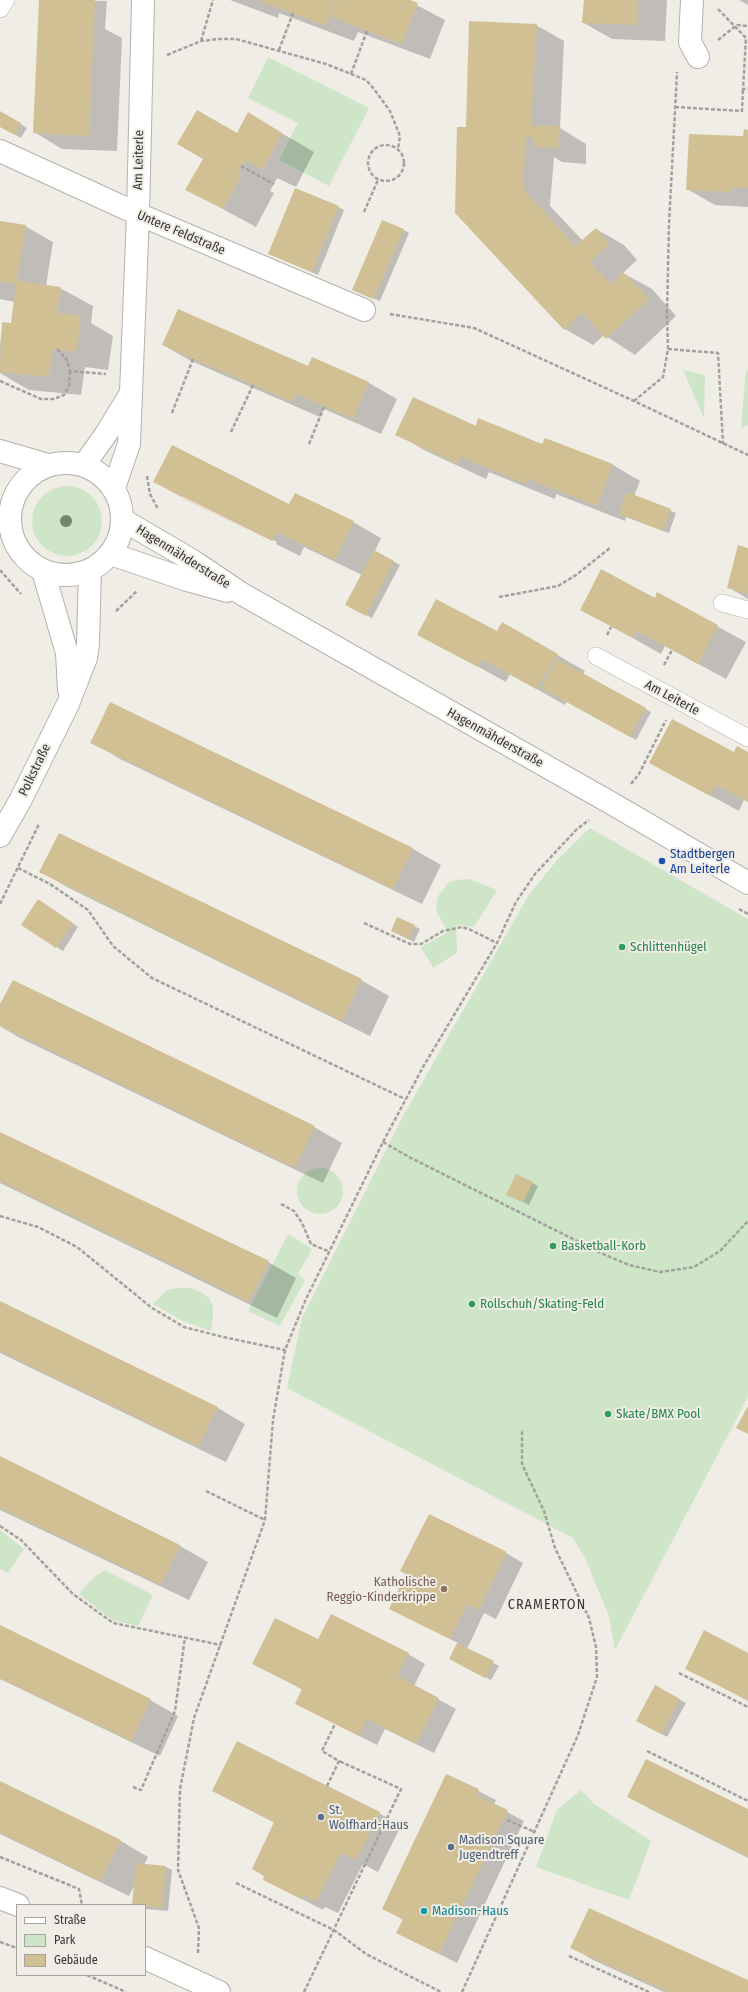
<!DOCTYPE html>
<meta charset="utf-8">
<style>
body{margin:0}
#map{position:relative;width:748px;height:1992px;overflow:hidden;background:#f0ede6;font-family:"Fira Sans Condensed",sans-serif}
canvas{display:block}
.legend{position:absolute;left:16px;top:1904px;width:130px;height:72px;box-sizing:border-box;background:#f0ede6;border:1px solid #a6a49e;margin:0;padding:5px 7px;list-style:none;font-size:12px;color:#373633}
.legend li{display:flex;align-items:center;gap:8px;height:20px}
.legend b{width:20px;border:1px solid #a6a49e}
</style>
<div id="map">
<canvas width="748" height="1992"></canvas>
<ul class="legend">
<li><b style="height:5px;background:#fff"></b>Straße</li>
<li><b style="height:11px;background:#cee5c8"></b>Park</li>
<li><b style="height:11px;background:#d0c093"></b>Gebäude</li>
</ul>
</div>
<script>
const ctx = document.querySelector('canvas').getContext('2d');
ctx.lineJoin = 'round';
function fill(path, color) {
  ctx.fillStyle = color;
  ctx.fill(path, 'evenodd');
}
function poly(rows) {
  const path = new Path2D();
  for (const r of rows) {
    if (r.length === 3) {
      path.moveTo(r[0] + r[2], r[1]);
      path.arc(r[0], r[1], r[2], 0, 2 * Math.PI);
      continue;
    }
    path.moveTo(r[0], r[1]);
    for (let i = 2; i < r.length; i += 2) path.lineTo(r[i], r[i + 1]);
  }
  return path;
}
function stroke(path, color, width, dash) {
  ctx.strokeStyle = color;
  ctx.lineWidth = width;
  ctx.lineCap = dash ? 'butt' : 'round';
  ctx.setLineDash(dash || []);
  ctx.stroke(path);
}
function write(font, color, halo, rows, align = 'center') {
  ctx.font = font + ' "Fira Sans Condensed",sans-serif';
  ctx.lineWidth = 4;
  ctx.setLineDash([]);
  ctx.textBaseline = 'middle';
  ctx.strokeStyle = halo;
  ctx.fillStyle = color;
  for (const [text, x, y, turn = 0] of rows) {
    ctx.save();
    ctx.translate(x, y);
    ctx.rotate((+turn || 0) * Math.PI / 180);
    ctx.textAlign = isNaN(turn) ? turn : align;
    if (halo) ctx.strokeText(text, 0, 0);
    ctx.fillText(text, 0, 0);
    ctx.restore();
  }
}
fill(poly([
 [268,57,369,108,329,186,279,160,298,123,248,98],
 [746,369,748,371,748,425,741,428],
 [683,370,705,375,704,418],
 [67,521,35],
 [590,828,748,919,748,1397,615,1650,609,1616,584,1556,573,1538,287,1388,302,1318,403,1116,528,896,557,860],
 [469,879,497,890,474,927,456,925,457,953,433,968,421,947,448,932,437,913,436,905,438,896,448,883,456,880],
 [320,1191,23],
 [288,1234,312,1249,298,1274,305,1280,280,1326,248,1311],
 [178,1288,191,1288,201,1292,209,1298,213,1307,213,1317,211,1331,183,1321,153,1304,167,1290],
 [0,1530,24,1549,8,1573,0,1569],
 [105,1570,153,1595,138,1626,112,1620,79,1594,94,1577],
 [581,1790,593,1803,651,1841,629,1900,536,1867,557,1810]
]), '#cee5c8');
fill(poly([
 [40,0,107,1,105,29,122,38,117,151,62,149,34,132],
 [230,0,407,0,445,20,430,59,358,32,354,41,279,13,278,18],
 [585,0,667,0,665,41,612,39,584,23],
 [739,0,748,0,748,5],
 [536,25,564,41,560,128,586,144,586,164,562,162,554,157,550,206,583,241,596,229,624,245,637,260,623,273,652,289,676,316,635,355,604,335,593,345,565,329,467,128],
 [0,112,27,128,21,138,0,126],
 [249,114,314,152,296,187,277,178,270,191,274,193,256,227,186,189,237,134],
 [748,131,748,207,715,205,687,189,744,138],
 [338,207,344,210,318,275,269,254],
 [0,222,25,226,53,242,46,286,60,288,93,306,91,323,113,336,108,370,85,367,81,395,29,390,0,373,0,344,3,323,11,324,15,302,0,299],
 [404,230,409,233,380,301,353,290],
 [163,345,308,367,312,358,369,383,397,399,381,434,324,409,320,417,191,361],
 [476,427,613,465,640,481,634,496,676,513,669,533,626,517,625,521,556,494,555,499,489,472,486,479,424,450,397,434],
 [155,482,290,505,353,522,381,538,375,551,400,565,372,618,352,608,362,575,304,547,300,556,183,498],
 [182,495,277,542,276,544,182,498],
 [748,549,748,599,728,587],
 [658,594,746,642,726,679,665,646,661,654,581,609,655,599],
 [502,623,585,671,583,674,651,712,636,740,567,701,565,705,510,674,506,682,419,634,497,632],
 [111,703,413,849,441,865,422,904,120,759,92,742],
 [748,753,748,802,744,800,739,811,650,763],
 [59,834,361,980,389,996,370,1036,69,888,41,872],
 [44,904,78,927,63,951,22,925],
 [414,926,420,929,414,942,398,934],
 [0,1007,314,1127,342,1143,323,1183,20,1038,0,1026],
 [0,1133,268,1262,296,1278,277,1318,0,1183],
 [532,1183,538,1186,529,1205,513,1197],
 [0,1302,218,1408,245,1424,226,1462,0,1353],
 [0,1458,180,1546,208,1562,189,1600,0,1510],
 [506,1553,523,1563,496,1619,484,1613,467,1649,499,1666,491,1680,450,1659,458,1643,408,1618],
 [0,1627,150,1700,178,1716,160,1756,0,1679],
 [408,1654,425,1664,414,1686,456,1709,434,1753,385,1729,377,1745,314,1713,303,1690,253,1663],
 [748,1654,748,1701,686,1668],
 [656,1687,686,1703,667,1737,638,1721],
 [447,1775,496,1800,494,1805,524,1821,457,1963,397,1933,403,1920,383,1908],
 [0,1783,121,1841,148,1857,144,1865,166,1867,172,1870,168,1911,145,1909,145,1905,135,1884,129,1896,0,1834],
 [213,1791,379,1813,401,1826,378,1872,363,1864,338,1913,325,1907,323,1910,264,1879,275,1823],
 [628,1796,748,1810,748,1858,650,1809],
 [571,1947,748,1982,748,1992,664,1992,593,1960]
]), '#0003');
fill(poly([
 [39,0,95,0,89,136,33,133],
 [257,0,336,0,326,26],
 [337,0,410,0,418,3,402,44,331,17],
 [584,0,638,0,638,25,582,23],
 [469,21,537,24,531,126,559,126,558,148,533,147,533,138,526,137,523,189,575,246,596,228,609,244,590,262,611,284,623,272,649,299,606,339,582,313,564,330,455,213,457,127,466,127],
 [197,110,237,133,248,112,282,133,263,170,245,160,237,172,242,174,223,209,185,190,203,159,177,144],
 [0,111,21,123,15,135,0,127],
 [744,129,748,130,748,188,731,187,731,192,686,190,689,134,743,136],
 [295,188,339,206,312,272,268,254],
 [382,220,404,229,373,299,352,290],
 [0,221,26,225,17,281,61,287,57,313,81,316,76,352,53,349,49,377,0,372,2,322,11,323,16,284,0,282],
 [178,309,308,366,312,357,369,382,353,419,296,394,292,402,162,345],
 [413,397,476,426,478,418,542,444,545,438,613,464,597,506,528,479,526,484,461,457,458,464,395,435],
 [172,445,289,504,295,493,354,521,335,560,276,532,272,541,153,482],
 [627,492,671,509,663,531,619,514],
 [738,545,748,548,748,594,727,588],
 [374,550,394,561,366,616,345,605],
 [601,569,655,598,657,592,718,625,698,664,637,631,633,638,580,610],
 [436,599,497,631,502,622,558,654,536,689,482,659,478,667,417,635],
 [557,659,646,708,630,737,541,688],
 [110,702,413,848,393,889,90,743],
 [672,719,734,752,737,746,748,752,748,802,716,785,710,796,649,763],
 [59,833,362,979,342,1021,39,872],
 [38,899,73,923,56,948,21,925],
 [397,917,415,925,408,939,391,931],
 [13,980,315,1126,295,1168,0,1026,0,1004],
 [0,1132,269,1261,249,1302,0,1181],
 [516,1174,533,1182,523,1202,506,1195],
 [0,1301,218,1407,198,1447,0,1351],
 [748,1406,748,1434,736,1428],
 [0,1456,180,1545,161,1585,0,1508],
 [429,1514,507,1552,479,1610,467,1604,450,1639,389,1609,406,1574,400,1571],
 [331,1614,409,1653,397,1676,439,1698,416,1744,367,1719,359,1736,295,1704,302,1689,252,1664,275,1618,318,1639],
 [0,1625,151,1699,131,1741,0,1678],
 [704,1630,748,1653,748,1700,685,1669],
 [457,1643,494,1661,485,1678,449,1659],
 [655,1685,680,1699,661,1734,636,1721],
 [237,1741,380,1812,356,1860,341,1853,316,1902,303,1895,301,1899,263,1880,264,1876,252,1869,274,1822,212,1791],
 [646,1759,748,1809,748,1857,627,1797],
 [446,1774,479,1789,477,1796,508,1810,439,1954,396,1933,403,1919,382,1909],
 [0,1781,121,1840,100,1881,0,1833],
 [136,1863,166,1866,162,1908,132,1905],
 [589,1908,748,1980,748,1992,669,1992,570,1948]
]), '#d0c093');
const lane = poly([
 [0,9,6,0],
 [722,603,748,610],
 [596,656,748,738]
]);
const street = poly([
 [692,0,690,42,698,57],
 [0,151,138,214,364,310],
 [84,465,106,434,131,393],
 [114,488,129,444,138,214,143,0],
 [43,571,67,653,69,690],
 [0,836,21,799,68,704,86,658,88,644,90,570],
 [0,1898,18,1905],
 [145,1958,219,1992]
]);
const secondary = poly([
 [0,451,48,465],
 [66,519,56],
 [123,520,193,561,242,594,611,803,748,883],
 [111,554,187,580,227,591]
]);
stroke(lane, '#b4b2aa', 18);
stroke(street, '#b4b2aa', 24);
stroke(secondary, '#b4b2aa', 24);
stroke(poly([
 [718,9,746,38,743,89,748,89],
 [718,40,737,25,748,26],
 [201,41,213,0],
 [279,50,293,13],
 [167,55,201,41,218,39,236,39,326,64,366,80,374,89,390,111,400,136,398,149],
 [351,74,367,31],
 [675,107,742,111,743,89],
 [386,163,18],
 [241,166,274,184],
 [364,212,378,180],
 [390,314,474,328,634,401,748,455],
 [57,349,67,360,70,371,106,374],
 [668,349,718,353,723,444],
 [0,381,41,399,54,399,64,395,69,386,70,371],
 [634,401,663,377,668,349,667,312,669,224,677,72],
 [172,413,193,359],
 [231,432,253,385],
 [309,444,324,407],
 [147,476,150,494,158,509],
 [0,570,21,594],
 [499,597,558,586,576,575,610,548],
 [116,611,137,591],
 [607,635,611,627],
 [664,665,672,650],
 [631,784,639,774,666,720],
 [18,868,50,884,88,910,113,946,152,978,405,1099],
 [0,904,39,824],
 [739,909,748,914],
 [364,923,410,944,421,944,443,931,462,927,471,930,497,943],
 [383,1142,409,1157,603,1254,629,1265,660,1272,694,1267,720,1251,748,1221],
 [281,1204,294,1211,302,1223,311,1244,330,1252],
 [0,1216,38,1227,77,1247,152,1308,184,1327,223,1337,285,1350],
 [206,1491,265,1520],
 [0,1526,21,1540,73,1594,113,1623,221,1645],
 [679,1673,748,1707],
 [647,1751,748,1801],
 [327,1786,339,1761,322,1751,335,1724],
 [133,1787,141,1790,175,1711,185,1637],
 [507,1820,535,1832],
 [0,1857,79,1889,82,1905],
 [236,1883,334,1930,366,1954,441,1992],
 [0,1942,17,1948],
 [198,1953,199,1928,178,1870,180,1789,194,1718,265,1520,273,1420,285,1350,306,1299,383,1142,423,1067,497,943,516,902,535,874,577,829,589,820],
 [569,1956,649,1992],
 [87,1975,126,1992],
 [304,1992,401,1789,339,1761],
 [462,1992,578,1735,597,1677,596,1647,589,1618,555,1548,544,1511,522,1464,522,1429]
]), '#a3a19c', 2.5, [4, 2]);
stroke(lane, '#fff', 17);
stroke(street, '#fff', 22);
stroke(secondary, '#fff', 22);
ctx.fillStyle = '#738868';
for (const [x, y] of [
 [66,521]
]) {
  ctx.beginPath();
  ctx.arc(x, y, 6, 0, 2 * Math.PI);
  ctx.fill();
}
for (const [x, y, r, color] of [
 [662,861,4,"#1a4fb4"],
 [622,947,4,"#2e9e5b"],
 [553,1246,4,"#2e9e5b"],
 [472,1304,4,"#2e9e5b"],
 [608,1414,4,"#2e9e5b"],
 [444,1589,4,"#8d6e63"],
 [321,1817,4,"#5c6f8a"],
 [451,1847,4,"#5c6f8a"],
 [424,1911,4,"#0f9aa8"]
]) {
  const dot = new Path2D();
  dot.arc(x, y, r, 0, 2 * Math.PI);
  ctx.fillStyle = color;
  ctx.fill(dot);
  stroke(dot, '#f0ede6', 1.5);
}
write('13px', '#373633', '#f0ede6', [
 ["Am Leiterle",139,160,-89],
 ["Untere Feldstraße",181,233,23],
 ["Hagenmähderstraße",183,557,32],
 ["Am Leiterle",672,698,28],
 ["Hagenmähderstraße",495,738,29],
 ["Polkstraße",35,770,-64]
]);
write('13px', '#164399', '#f0ede6', [
 ["Stadtbergen",670,854],
 ["Am Leiterle",670,869]
], 'left');
write('13px', '#27864d', '#f0ede6', [
 ["Schlittenhügel",630,947],
 ["Basketball-Korb",561,1246],
 ["Rollschuh/Skating-Feld",480,1304],
 ["Skate/BMX Pool",616,1414]
], 'left');
write('13px', '#785e54', '#f0ede6', [
 ["Katholische",436,1582],
 ["Reggio-Kinderkrippe",436,1597]
], 'right');
write('13px', '#4e5e75', '#f0ede6', [
 ["St.",329,1810],
 ["Wolfhard-Haus",329,1825],
 ["Madison Square",459,1840],
 ["Jugendtreff",459,1855]
], 'left');
write('13px', '#0d838f', '#f0ede6', [
 ["Madison-Haus",432,1911]
], 'left');
ctx.letterSpacing = '1px';
write('14px', '#373633', '#f0ede6', [
 ["CRAMERTON",547,1605]
]);
ctx.letterSpacing = '0px';
</script>
